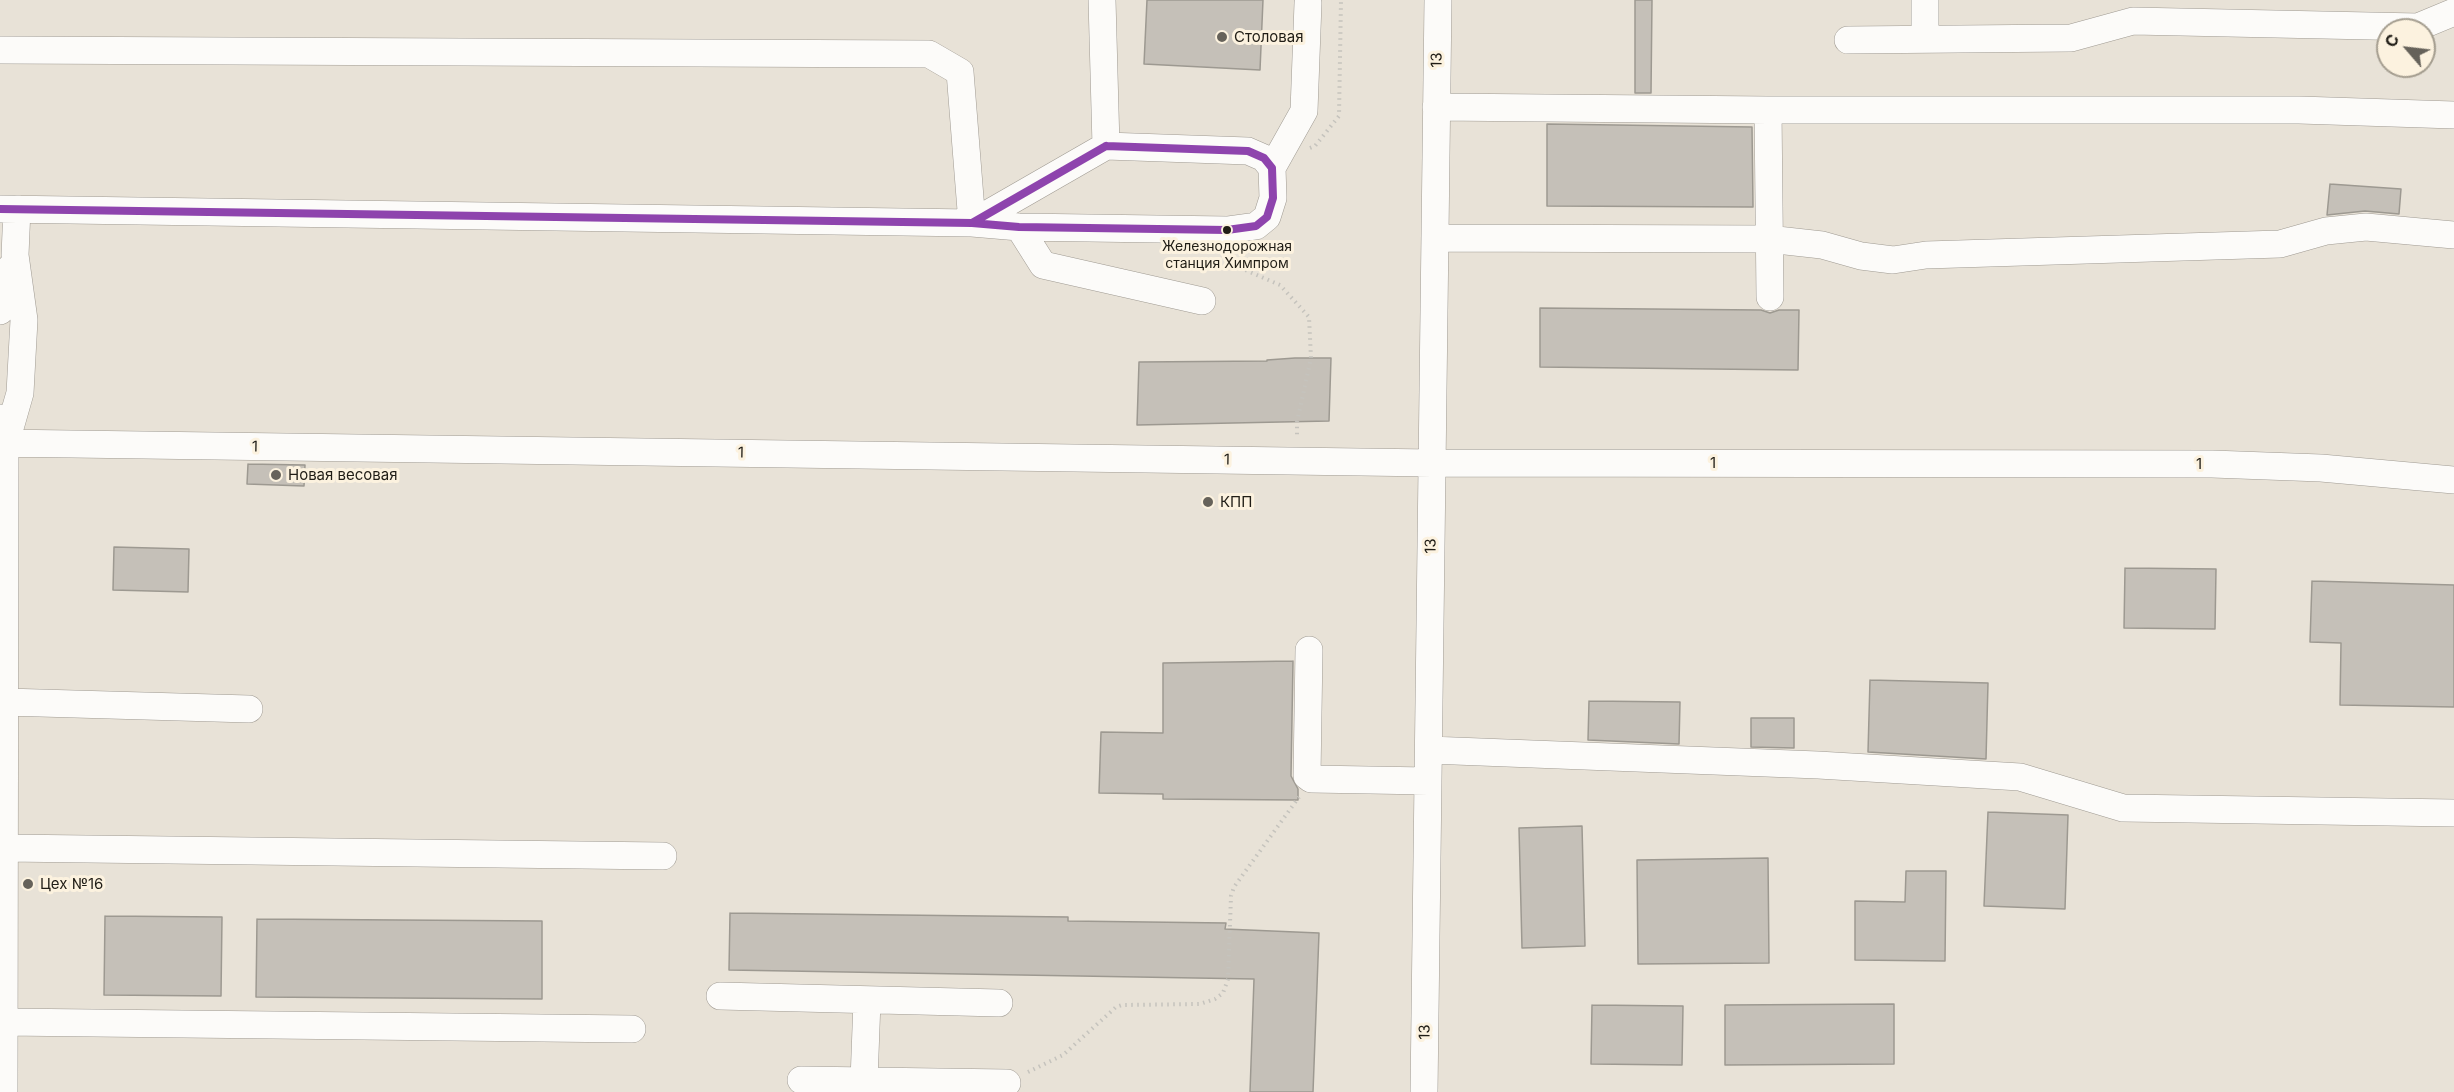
<!DOCTYPE html>
<meta charset="utf-8">
<style>
body{margin:0}
#map{position:relative;width:2454px;height:1092px;overflow:hidden;background:#e8e2d7;font-family:Inter,sans-serif}
canvas{display:block}
.north{position:absolute;left:2376px;top:18px;width:60px;height:60px;box-sizing:border-box;background:#fcf2df;border:2px solid #a49d8f;border-radius:50%;rotate:298deg;font-size:16px;font-weight:700;line-height:24px;text-align:center;color:#201d16}
.north::after{content:'';display:block;margin:auto;width:21px;height:27px;background:#66625a;clip-path:polygon(50% 0,100% 100%,50% 72%,0 100%)}
</style>
<div id="map">
<canvas width="2454" height="1092"></canvas>
<div class="north">С</div>
</div>
<script>
const ctx = document.querySelector('canvas').getContext('2d');
ctx.lineJoin = 'round';
function fill(path, color) {
  ctx.fillStyle = color;
  ctx.fill(path, 'evenodd');
}
function poly(rows) {
  const path = new Path2D();
  for (const r of rows) {
    path.moveTo(r[0], r[1]);
    for (let i = 2; i < r.length; i += 2) path.lineTo(r[i], r[i + 1]);
  }
  return path;
}
function stroke(path, color, width, dash) {
  ctx.strokeStyle = color;
  ctx.lineWidth = width;
  ctx.lineCap = dash ? 'butt' : 'round';
  ctx.setLineDash(dash || []);
  ctx.stroke(path);
}
function write(font, color, halo, rows, align = 'center') {
  ctx.font = font + ' Inter,sans-serif';
  ctx.lineWidth = 6;
  ctx.setLineDash([]);
  ctx.textBaseline = 'middle';
  ctx.strokeStyle = halo;
  ctx.fillStyle = color;
  for (const [text, x, y, turn = 0] of rows) {
    ctx.save();
    ctx.translate(x, y);
    ctx.rotate((+turn || 0) * Math.PI / 180);
    ctx.textAlign = isNaN(turn) ? turn : align;
    if (halo) ctx.strokeText(text, 0, 0);
    ctx.fillText(text, 0, 0);
    ctx.restore();
  }
}
const building = poly([
 [1147,0,1263,0,1260,70,1144,64,1147,0],
 [1635,0,1652,0,1651,93,1635,93,1635,0],
 [1547,124,1752,127,1753,207,1547,206,1547,124],
 [2330,184,2401,189,2399,214,2365,211,2327,215,2330,184],
 [1540,308,1761,310,1770,313,1779,310,1799,310,1798,370,1540,367,1540,308],
 [1295,358,1331,358,1329,421,1137,425,1139,362,1267,361,1267,360,1295,358],
 [248,464,305,465,304,486,247,484,248,464],
 [114,547,189,549,188,592,113,590,114,547],
 [2125,568,2216,569,2215,629,2124,628,2125,568],
 [2312,581,2454,585,2454,707,2340,705,2341,643,2310,642,2312,581],
 [1293,661,1291,776,1298,789,1298,800,1163,799,1163,794,1099,793,1101,732,1163,733,1163,663,1293,661],
 [1870,680,1988,683,1986,759,1868,752,1870,680],
 [1589,701,1680,702,1679,744,1588,740,1589,701],
 [1751,718,1794,718,1794,748,1751,747,1751,718],
 [1988,812,2068,815,2065,909,1984,906,1988,812],
 [1582,826,1585,946,1522,948,1519,828,1582,826],
 [1768,858,1769,963,1638,964,1637,860,1768,858],
 [1906,871,1946,871,1945,961,1855,960,1855,901,1905,902,1906,871],
 [730,913,1068,917,1068,921,1226,923,1225,929,1319,933,1313,1092,1250,1092,1254,979,729,970,730,913],
 [105,916,222,917,221,996,104,995,105,916],
 [257,919,542,921,542,999,256,997,257,919],
 [1894,1004,1894,1064,1725,1065,1725,1005,1894,1004],
 [1592,1005,1683,1006,1682,1065,1591,1064,1592,1005]
]);
fill(building, '#c5c0b8');
stroke(building, '#9d9991', 1.5);
const minor = poly([
 [1102,0,1106,146],
 [1925,39,1925,0],
 [1848,40,2071,38,2133,21,2418,27,2454,12],
 [0,50,929,54,960,72,972,223],
 [1436,107,1768,110,1770,297],
 [1768,110,2299,110,2454,115],
 [1272,168,1304,111,1308,3],
 [0,209,972,223,1019,227,1227,230,1256,226,1267,217,1273,198,1272,168,1264,158,1248,151,1106,146,972,223],
 [1019,227,1043,265,1202,301],
 [1435,238,1768,239,1822,245,1861,256,1893,260,1926,255,2280,244,2326,231,2366,227,2454,235],
 [0,311,11,267],
 [0,418,5,444,4,1092],
 [6,442,20,393,24,320,15,255,17,209],
 [0,443,1432,463,2212,464,2321,468,2454,480],
 [1309,650,1307,776,1311,779,1428,781],
 [5,702,249,709],
 [1429,750,1818,765,2020,777,2123,808,2454,813],
 [5,848,663,856],
 [720,996,999,1003],
 [4,1022,632,1029],
 [801,1080,1007,1083],
 [864,1081,867,1001],
 [1424,1092,1438,0]
]);
stroke(minor, '#9f9a92', 28);
stroke(poly([
 [1310,148,1315,146,1339,116,1341,0],
 [1229,263,1280,285,1309,317,1311,358,1297,422,1297,438],
 [1028,1072,1063,1055,1116,1007,1122,1005,1200,1004,1215,999,1223,993,1228,979,1231,896,1234,887,1299,797]
]), '#c5c3bd', 4, [1.5, 4.5]);
stroke(minor, '#fcfbf9', 27);
stroke(poly([
 [1106,146,1248,151,1264,158,1272,168,1273,198,1267,217,1256,226,1227,230,1019,227,972,223,1106,146],
 [0,209,972,223]
]), '#8e44ad', 8);
for (const [x, y, r, color] of [
 [1222,37,6,"#66625a"],
 [1227,230,5,"#201d16"],
 [276,475,6,"#66625a"],
 [1208,502,6,"#66625a"],
 [28,884,6,"#66625a"]
]) {
  const dot = new Path2D();
  dot.arc(x, y, r, 0, 2 * Math.PI);
  ctx.fillStyle = color;
  ctx.fill(dot);
  stroke(dot, '#fcf2df', 2);
}
write('14px', '#201d16', '#fcf2df', [
 ["Железнодорожная",1227,247],
 ["станция Химпром",1227,264]
]);
write('15px', '#201d16', '#fcf2df', [
 ["Столовая",1234,37],
 ["Новая весовая",288,475],
 ["КПП",1220,502],
 ["Цех №16",40,884]
], 'left');
write('15px', '#201d16', '#fcf2df', [
 ["13",1437,60,-89],
 ["1",255,447,1],
 ["1",741,453,1],
 ["1",1227,460,1],
 ["1",1713,463],
 ["1",2199,464],
 ["13",1431,546,-89],
 ["13",1425,1032,-89]
]);
</script>
